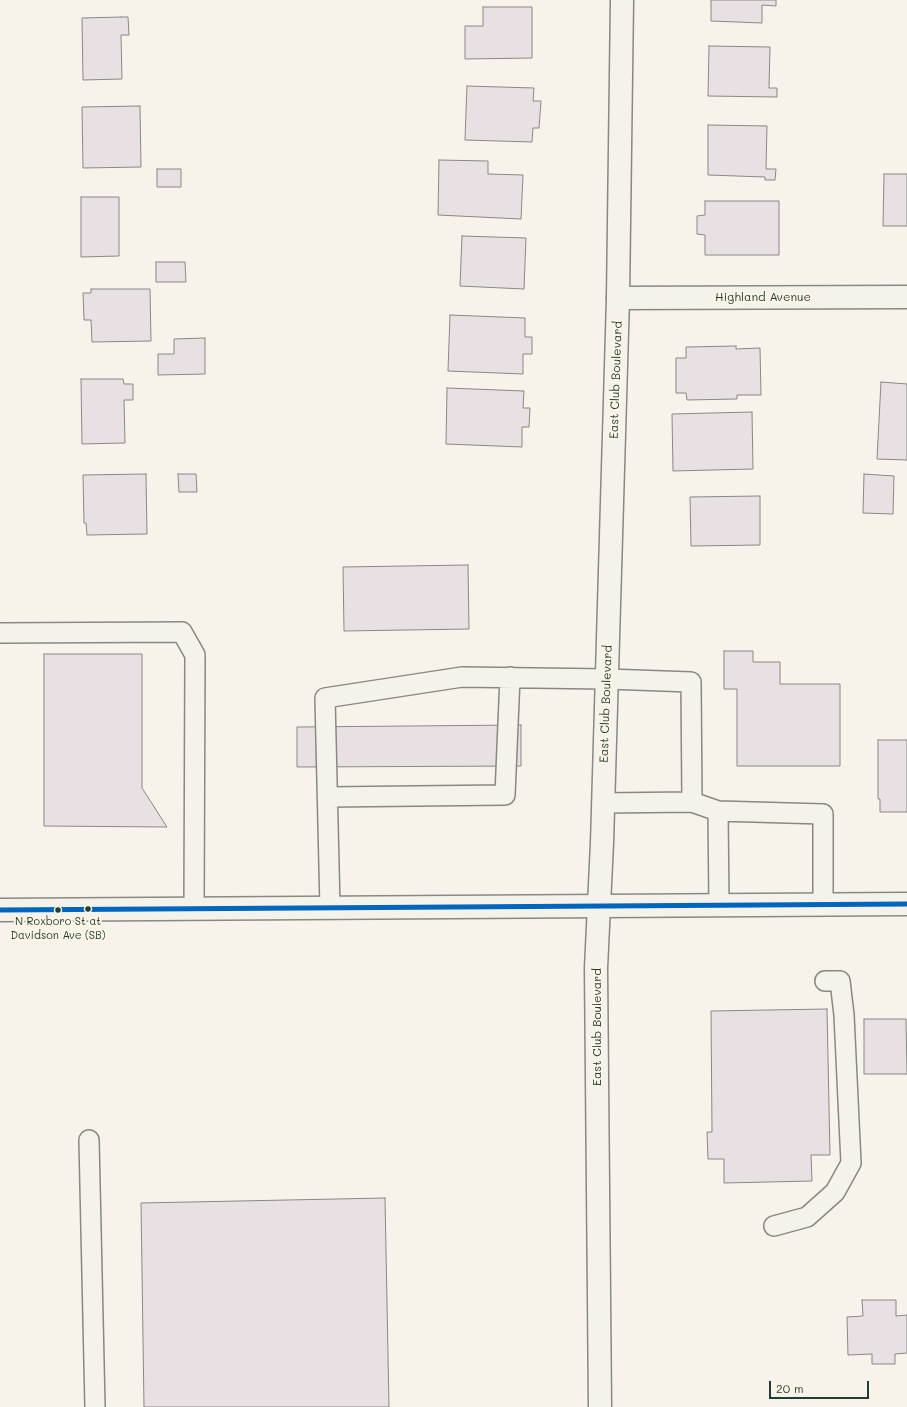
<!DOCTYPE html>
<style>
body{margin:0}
#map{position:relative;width:907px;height:1407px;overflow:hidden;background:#f7f3ea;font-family:Mali,sans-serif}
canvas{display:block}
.scale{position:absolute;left:769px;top:1381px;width:100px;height:18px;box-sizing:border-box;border:2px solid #1f3d34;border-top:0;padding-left:5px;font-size:12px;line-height:14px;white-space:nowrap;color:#1f3d34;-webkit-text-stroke:3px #fcf5e5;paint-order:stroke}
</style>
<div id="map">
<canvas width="907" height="1407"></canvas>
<div class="scale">20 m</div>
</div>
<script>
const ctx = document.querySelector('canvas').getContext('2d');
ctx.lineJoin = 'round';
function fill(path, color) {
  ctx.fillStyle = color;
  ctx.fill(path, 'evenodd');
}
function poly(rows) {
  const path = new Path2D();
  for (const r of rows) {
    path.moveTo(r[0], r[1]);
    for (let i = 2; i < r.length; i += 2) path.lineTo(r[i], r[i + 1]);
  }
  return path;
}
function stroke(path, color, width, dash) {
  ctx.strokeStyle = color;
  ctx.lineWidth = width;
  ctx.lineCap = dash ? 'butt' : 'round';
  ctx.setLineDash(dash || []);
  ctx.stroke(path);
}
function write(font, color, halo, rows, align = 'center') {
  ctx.font = font + ' Mali,sans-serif';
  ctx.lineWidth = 4;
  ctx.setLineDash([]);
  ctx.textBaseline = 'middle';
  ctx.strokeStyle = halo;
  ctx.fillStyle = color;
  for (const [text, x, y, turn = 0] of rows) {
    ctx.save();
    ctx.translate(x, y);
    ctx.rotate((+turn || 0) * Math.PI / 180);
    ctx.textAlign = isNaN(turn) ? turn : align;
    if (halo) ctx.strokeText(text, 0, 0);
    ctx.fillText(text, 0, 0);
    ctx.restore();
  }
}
const building = poly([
 [711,0,776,0,776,6,762,5,762,23,711,21,711,0],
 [483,7,532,7,532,58,465,59,465,26,483,26,483,7],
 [121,17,128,17,129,35,121,35,122,79,83,80,82,18,121,17],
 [709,46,770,47,769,88,777,88,777,97,708,96,709,46],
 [467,86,534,88,533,101,541,101,539,128,533,128,532,142,465,140,467,86],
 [140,106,141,167,83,168,82,107,140,106],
 [708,125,767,126,766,169,776,169,775,180,765,180,765,177,708,175,708,125],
 [439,160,488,161,488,174,523,175,521,219,438,215,439,160],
 [157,169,181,169,181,187,157,187,157,169],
 [884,174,907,174,907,226,883,226,884,174],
 [81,197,119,197,119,256,81,257,81,197],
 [705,201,779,201,779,255,705,255,705,235,697,234,697,216,705,215,705,201],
 [462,236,526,238,524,289,460,286,462,236],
 [156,262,185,262,186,282,156,282,156,262],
 [91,289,150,289,151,341,92,342,91,320,84,320,83,293,91,293,91,289],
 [450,315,525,318,525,337,532,337,532,354,523,354,523,374,448,371,450,315],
 [205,338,205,374,158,375,158,354,174,354,174,339,205,338],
 [736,346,736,349,760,348,761,395,737,395,737,399,687,400,686,393,676,393,676,358,686,358,686,347,736,346],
 [81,379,123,379,124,384,133,384,133,400,124,400,125,443,82,444,81,379],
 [881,382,907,384,907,460,877,459,881,382],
 [447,388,524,391,523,408,530,408,529,427,522,427,522,447,446,444,447,388],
 [752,412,753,469,673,471,672,414,752,412],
 [146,474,147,534,87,535,86,523,84,523,83,475,146,474],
 [178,474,196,474,197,492,179,492,178,474],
 [864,474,894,476,893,514,863,513,864,474],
 [760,496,760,545,691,546,690,497,760,496],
 [468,565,469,629,344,631,343,567,468,565],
 [724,651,753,651,753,662,780,662,780,684,840,684,840,766,737,766,737,689,724,689,724,651],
 [44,654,142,654,142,788,167,827,44,826,44,654],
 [521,725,521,766,297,767,297,727,521,725],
 [878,740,907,740,907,812,880,812,880,799,878,799,878,740],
 [827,1009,830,1155,811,1155,812,1181,724,1183,724,1159,708,1159,707,1132,712,1132,711,1011,827,1009],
 [864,1019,906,1019,907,1074,864,1074,864,1019],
 [385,1198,389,1407,144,1407,141,1203,385,1198],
 [862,1300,896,1300,896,1316,907,1315,907,1353,895,1354,895,1364,872,1364,872,1354,848,1355,847,1317,863,1316,862,1300]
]);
fill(building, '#e9e0e3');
stroke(building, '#868984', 1);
const lane = poly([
 [0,633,182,632,195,655,194,909],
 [328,797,505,795,510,677],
 [692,802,718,811,823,814,823,905],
 [718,811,719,905],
 [330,908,325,698,462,677,607,679,691,682,692,802,603,803],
 [89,1140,95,1407],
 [774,1226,807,1217,835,1192,851,1163,844,1015,840,981,825,981]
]);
const street = poly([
 [618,298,907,297]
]);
const secondary = poly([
 [600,1407,596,968,602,843,618,298,622,0]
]);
const primary = poly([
 [0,910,907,904]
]);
stroke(lane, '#868984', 22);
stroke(street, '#868984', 25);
stroke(secondary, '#868984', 25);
stroke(primary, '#868984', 25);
stroke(lane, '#f5f2ec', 19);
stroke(street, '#f5f2ec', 22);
stroke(secondary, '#f5f2ec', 22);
stroke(primary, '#f5f2ec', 22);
stroke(poly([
 [0,910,907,904]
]), '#0065bd', 5);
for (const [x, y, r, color] of [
 [88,909,3.5,"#1f3d34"],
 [58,910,3.5,"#1f3d34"]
]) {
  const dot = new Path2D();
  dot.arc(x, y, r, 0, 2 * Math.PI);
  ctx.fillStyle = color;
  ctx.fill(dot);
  stroke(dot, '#fcf5e5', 1.5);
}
write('11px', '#1f3d34', '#fcf5e5', [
 ["N Roxboro St at",58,922],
 ["Davidson Ave (SB)",58,936]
]);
write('12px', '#1f3d34', '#fcf5e5', [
 ["Highland Avenue",763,297],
 ["East Club Boulevard",616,380,-88],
 ["East Club Boulevard",606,704,-88],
 ["East Club Boulevard",597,1027,-90]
]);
</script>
